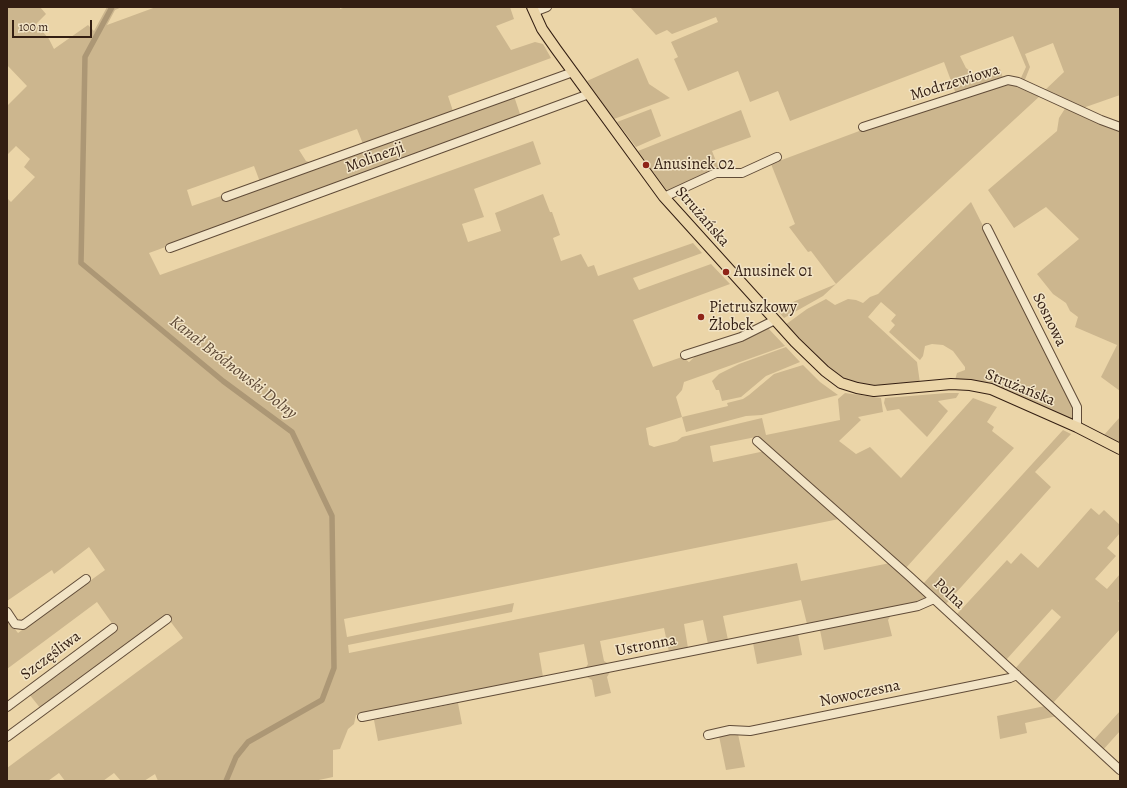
<!DOCTYPE html>
<meta charset="utf-8">
<style>
body{margin:0}
#map{position:relative;width:1127px;height:788px;overflow:hidden;background:#ebd5a8;font-family:Alegreya,serif}
canvas{display:block}
.frame{position:absolute;inset:0;border:8px solid #331e12;pointer-events:none}
.scale{position:absolute;left:12px;top:20px;width:80px;height:18px;box-sizing:border-box;border:2px solid #331e12;border-top:0;padding-left:5px;font-size:12px;line-height:14px;white-space:nowrap;color:#331e12;-webkit-text-stroke:3px #f2e4c6;paint-order:stroke}
</style>
<div id="map">
<canvas width="1127" height="788"></canvas>
<div class="frame"></div>
<div class="scale">100 m</div>
</div>
<script>
const ctx = document.querySelector('canvas').getContext('2d');
ctx.lineJoin = 'round';
function fill(path, color) {
  ctx.fillStyle = color;
  ctx.fill(path, 'evenodd');
}
function poly(rows) {
  const path = new Path2D();
  for (const r of rows) {
    path.moveTo(r[0], r[1]);
    for (let i = 2; i < r.length; i += 2) path.lineTo(r[i], r[i + 1]);
  }
  return path;
}
function stroke(path, color, width, dash) {
  ctx.strokeStyle = color;
  ctx.lineWidth = width;
  ctx.lineCap = dash ? 'butt' : 'round';
  ctx.setLineDash(dash || []);
  ctx.stroke(path);
}
function write(font, color, halo, rows, align = 'center') {
  ctx.font = font + ' Alegreya,serif';
  ctx.lineWidth = 3;
  ctx.setLineDash([]);
  ctx.textBaseline = 'middle';
  ctx.strokeStyle = halo;
  ctx.fillStyle = color;
  for (const [text, x, y, turn = 0] of rows) {
    ctx.save();
    ctx.translate(x, y);
    ctx.rotate((+turn || 0) * Math.PI / 180);
    ctx.textAlign = isNaN(turn) ? turn : align;
    if (halo) ctx.strokeText(text, 0, 0);
    ctx.fillText(text, 0, 0);
    ctx.restore();
  }
}
fill(poly([
 [7,7,40,7,46,14,36,24,49,39,54,49,88,25,94,31,107,7,122,7,115,10,107,25,156,7,340,7,340,9,346,7,510,7,514,19,496,26,511,50,535,42,543,44,551,58,448,96,453,111,363,144,357,129,299,150,306,161,312,163,260,182,254,166,187,190,192,206,221,196,224,202,514,96,521,117,149,253,160,275,533,141,541,164,474,189,484,217,462,224,468,242,501,231,495,213,543,194,550,212,552,212,560,235,553,238,561,261,581,254,588,267,594,265,598,276,693,243,702,253,633,278,639,290,711,264,730,284,633,320,653,367,682,357,689,362,700,352,767,327,785,346,684,382,682,390,676,397,682,417,728,406,727,403,743,399,749,395,774,374,803,365,820,382,838,395,762,415,746,416,686,432,682,417,646,428,649,445,654,447,677,441,682,437,762,418,766,435,840,420,838,399,845,393,881,398,883,412,858,417,861,420,839,441,856,454,870,447,901,478,973,398,997,407,987,422,994,427,992,431,1014,448,905,569,756,437,710,446,713,462,765,451,844,518,344,619,347,637,514,603,512,612,348,645,349,653,797,563,801,581,890,563,926,597,925,600,807,624,801,600,723,616,728,640,708,644,703,620,684,624,688,648,669,652,664,628,600,641,604,661,609,664,585,669,588,664,584,644,539,653,543,677,356,715,354,724,348,729,340,749,333,750,333,777,314,781,158,781,155,774,144,781,121,781,114,773,103,781,65,781,59,773,48,781,7,781,7,768,183,638,167,617,41,709,29,694,116,629,97,602,7,669,7,619,18,633,105,570,89,547,54,574,52,570,7,601,7,198,11,202,35,177,24,167,30,159,16,146,7,155,7,106,27,86,7,65],
 [630,7,1120,7,1120,95,1080,109,1044,91,1064,72,1053,43,1025,54,1030,67,1024,82,1020,80,1026,67,1013,36,960,56,966,68,975,75,1000,69,1003,78,956,94,944,62,790,121,778,91,750,102,738,71,688,91,674,59,678,57,671,42,718,22,716,17,672,34,667,30,656,35],
 [638,58,649,84,670,98,614,119,587,81],
 [1010,81,1041,95,836,284,823,296,784,318,776,309,836,284,811,251,808,252,789,227,795,224,771,164,862,130],
 [1066,107,1120,129,1120,391,1101,377,1117,345,1075,327,1078,317,1070,311,1066,303,1053,294,1037,274,1079,239,1046,207,1014,228,988,190,1057,131,1059,118],
 [651,109,661,136,636,147,617,122],
 [741,110,751,137,712,151,720,171,668,192,638,151],
 [971,202,1075,409,1073,422,955,380,957,373,965,370,965,367,953,351,943,345,932,344,925,346,923,356,920,360,889,332,895,325,891,321,896,315,881,302,868,317,917,362,920,383,894,386,872,386,849,381,838,375,818,359,785,325,807,309,826,299,835,305,848,299,856,300,863,303,870,297,878,294],
 [786,347,800,362,766,376,741,397,722,401,719,390,716,390,712,381,719,374,739,364],
 [947,393,959,393,958,395,956,398,938,401,948,411,927,437,899,409,887,411,884,403,885,398],
 [1120,417,1120,444,1104,435],
 [1063,430,1071,434,1035,472,1051,487,945,605,922,585],
 [1091,508,1099,515,1104,510,1120,525,1120,533,1107,548,1116,556,1095,579,1107,589,1120,574,1120,599,1118,601,1120,603,1120,629,1053,703,1013,671,1061,617,1052,609,1006,660,957,614,1007,560,1011,564,1021,553,1038,568],
 [891,615,888,620,892,636,824,650,820,630],
 [798,634,802,655,757,664,753,643],
 [610,672,607,677,611,693,595,697,592,680,587,677],
 [458,703,462,724,378,741,374,720],
 [1045,706,1057,716,1025,723,1027,733,1000,739,997,716],
 [1120,711,1120,731,1102,751,1092,742],
 [733,733,738,734,745,767,726,770,719,736]
]), '#ccb68e');
stroke(poly([
 [112,7,85,57,81,263,223,381,292,432,332,516,334,668,322,700,248,742,236,757,226,781]
]), '#ac9775', 5.5);
const minor = poly([
 [534,12,547,7],
 [863,127,1008,80,1018,82,1101,120,1120,127],
 [226,197,573,72],
 [664,197,716,173,742,173,777,157],
 [987,228,1077,407,1077,427],
 [170,248,589,94],
 [685,355,741,337,775,320],
 [757,441,909,576,1120,770],
 [7,612,15,624,23,625,86,579],
 [7,707,113,628],
 [362,717,918,606,934,599],
 [708,735,730,730,750,731,1010,678,1017,675],
 [7,737,167,619]
]);
const major = poly([
 [532,7,542,29,556,49,664,197,795,342,825,371,841,383,857,388,874,391,951,384,970,385,991,389,1077,427,1120,449]
]);
stroke(minor, '#614c38', 10);
stroke(major, '#331e12', 12);
stroke(minor, '#f2e4c6', 8);
stroke(major, '#ebd5a8', 10);
for (const [x, y, r, color] of [
 [646,165,4,"#8f2418"],
 [726,272,4,"#8f2418"],
 [701,317,4,"#8f2418"]
]) {
  const dot = new Path2D();
  dot.arc(x, y, r, 0, 2 * Math.PI);
  ctx.fillStyle = color;
  ctx.fill(dot);
  stroke(dot, '#f2e4c6', 1.5);
}
write('16px', '#331e12', '#f2e4c6', [
 ["Modrzewiowa",955,83,-17],
 ["Molinezji",375,158,-20],
 ["Strużańska",702,217,49],
 ["Sosnowa",1049,320,64],
 ["Strużańska",1020,388,22],
 ["Polna",949,594,43],
 ["Ustronna",646,646,-11],
 ["Szczęśliwa",51,656,-37],
 ["Nowoczesna",860,694,-12]
]);
write('16px', '#331e12', '#f2e4c6', [
 ["Anusinek 02",654,165],
 ["Anusinek 01",734,272],
 ["Pietruszkowy",709,308],
 ["Żłobek",709,326]
], 'left');
write('italic 17px', '#5d4835', '#f2e4c6', [
 ["Kanał Bródnowski Dolny",233,368,38]
]);
</script>
